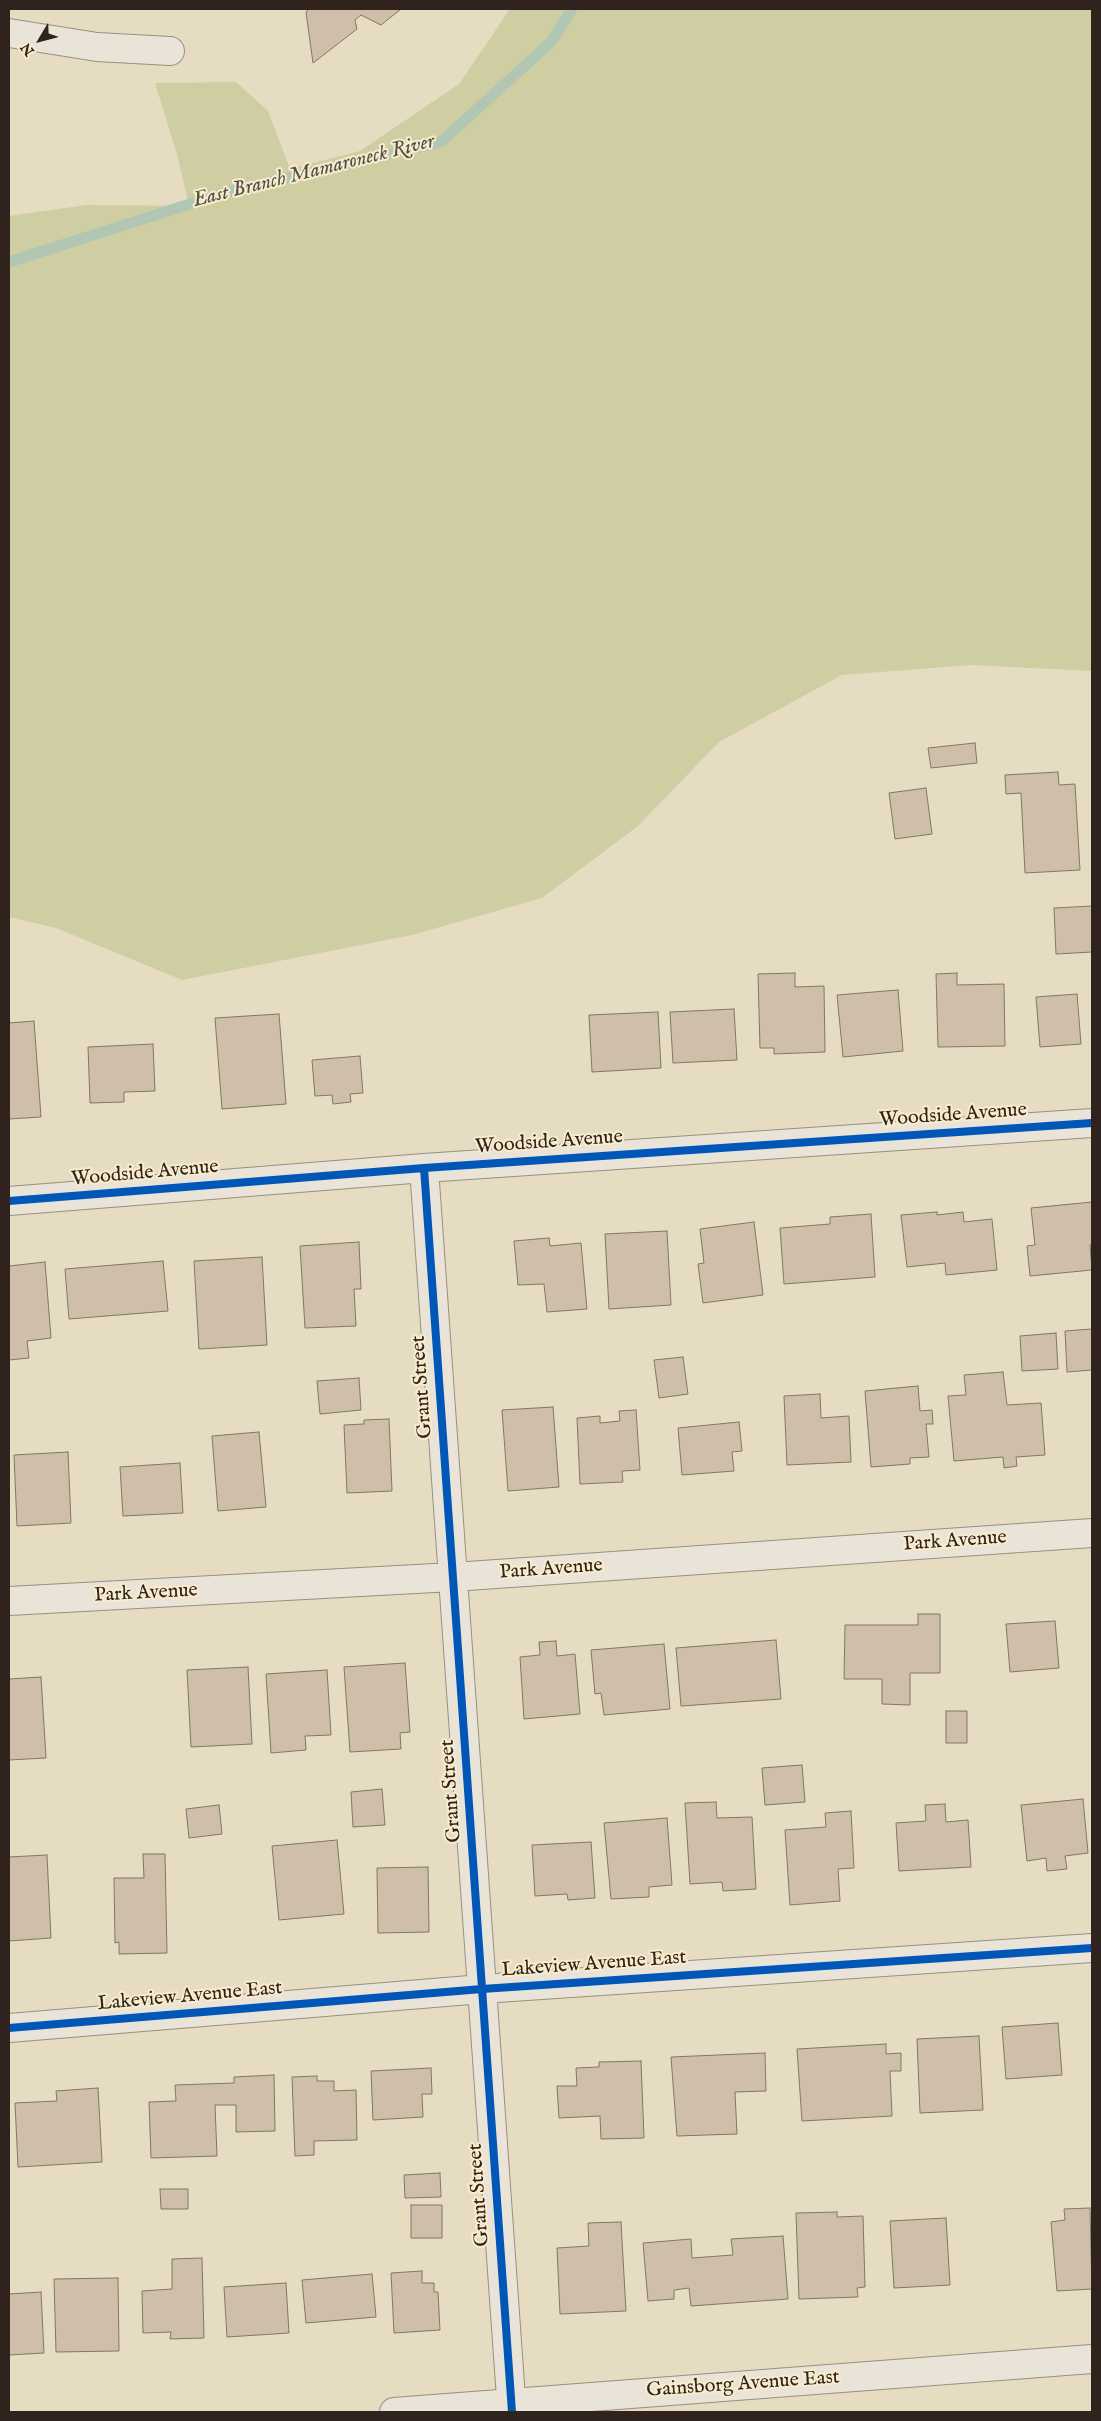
<!DOCTYPE html>
<style>
body{margin:0}
#map{position:relative;width:1101px;height:2421px;overflow:hidden;background:#e6dcc1;font-family:"IM FELL English",serif}
canvas{display:block}
.frame{position:absolute;inset:0;border:10px solid #30221c;pointer-events:none}
.north{position:absolute;left:15px;top:15px;width:50px;height:50px;-webkit-text-stroke:4px #f8eccd;paint-order:stroke;rotate:233deg;font-size:14px;font-weight:700;line-height:20px;text-align:center;color:#30221c}
.north::after{content:'';display:block;margin:auto;width:18px;height:22px;background:#30221c;clip-path:polygon(50% 0,100% 100%,50% 72%,0 100%)}
</style>
<div id="map">
<canvas width="1101" height="2421"></canvas>
<div class="frame"></div>
<div class="north">N</div>
</div>
<script>
const ctx = document.querySelector('canvas').getContext('2d');
ctx.lineJoin = 'round';
function fill(path, color) {
  ctx.fillStyle = color;
  ctx.fill(path, 'evenodd');
}
function poly(rows) {
  const path = new Path2D();
  for (const r of rows) {
    path.moveTo(r[0], r[1]);
    for (let i = 2; i < r.length; i += 2) path.lineTo(r[i], r[i + 1]);
  }
  return path;
}
function stroke(path, color, width, dash) {
  ctx.strokeStyle = color;
  ctx.lineWidth = width;
  ctx.lineCap = dash ? 'butt' : 'round';
  ctx.setLineDash(dash || []);
  ctx.stroke(path);
}
function write(font, color, halo, rows, align = 'center') {
  ctx.font = font + ' "IM FELL English",serif';
  ctx.lineWidth = 4;
  ctx.setLineDash([]);
  ctx.textBaseline = 'middle';
  ctx.strokeStyle = halo;
  ctx.fillStyle = color;
  for (const [text, x, y, turn = 0] of rows) {
    ctx.save();
    ctx.translate(x, y);
    ctx.rotate((+turn || 0) * Math.PI / 180);
    ctx.textAlign = isNaN(turn) ? turn : align;
    if (halo) ctx.strokeText(text, 0, 0);
    ctx.fillText(text, 0, 0);
    ctx.restore();
  }
}
fill(poly([
 [510,9,1092,9,1092,671,971,665,842,675,719,742,638,826,542,898,412,935,182,980,56,928,9,917,9,216,87,205,189,206,177,154,155,83,236,82,268,111,290,169,360,151,459,84]
]), '#cfcea3');
stroke(poly([
 [9,262,224,193,441,142,552,41,572,9]
]), '#b2c6b4', 11);
const building = poly([
 [309,9,401,9,381,25,361,15,355,20,357,29,313,63,306,12,309,9],
 [975,743,977,763,931,768,928,748,975,743],
 [1058,772,1059,785,1075,784,1080,870,1025,873,1021,793,1006,794,1005,775,1058,772],
 [926,788,932,834,895,839,889,793,926,788],
 [1092,906,1092,952,1056,954,1054,908,1092,906],
 [795,973,795,987,824,986,825,1052,774,1054,774,1048,760,1048,758,974,795,973],
 [957,973,957,985,1004,984,1005,1046,938,1047,936,974,957,973],
 [898,990,903,1051,843,1057,837,995,898,990],
 [1077,994,1081,1044,1040,1047,1036,997,1077,994],
 [734,1009,737,1060,673,1063,670,1012,734,1009],
 [658,1012,661,1068,592,1072,589,1015,658,1012],
 [279,1014,286,1104,222,1109,215,1018,279,1014],
 [34,1021,41,1117,9,1119,9,1023,34,1021],
 [153,1044,155,1091,124,1092,124,1102,90,1103,88,1047,153,1044],
 [360,1056,363,1093,350,1094,351,1102,333,1104,332,1095,315,1096,312,1060,360,1056],
 [1092,1202,1092,1245,1090,1245,1092,1270,1030,1276,1027,1246,1035,1245,1031,1208,1092,1202],
 [937,1212,937,1215,963,1212,964,1222,992,1219,997,1270,946,1275,945,1263,907,1267,901,1215,937,1212],
 [871,1214,875,1277,784,1284,780,1228,830,1224,830,1217,871,1214],
 [754,1222,763,1295,703,1303,698,1264,704,1263,700,1229,754,1222],
 [667,1231,671,1305,609,1309,605,1234,667,1231],
 [549,1238,550,1246,581,1243,587,1309,547,1312,544,1284,518,1285,514,1241,549,1238],
 [359,1242,361,1289,354,1289,356,1326,305,1328,300,1246,359,1242],
 [262,1257,267,1345,199,1349,194,1261,262,1257],
 [163,1261,168,1311,69,1319,65,1269,163,1261],
 [45,1262,51,1338,27,1341,29,1358,9,1360,9,1266,45,1262],
 [1092,1329,1092,1370,1067,1372,1065,1331,1092,1329],
 [1056,1333,1058,1369,1022,1371,1020,1336,1056,1333],
 [683,1357,688,1394,659,1398,654,1360,683,1357],
 [1003,1372,1007,1405,1041,1403,1045,1455,1016,1457,1017,1466,1004,1468,1003,1457,954,1461,948,1396,966,1395,964,1375,1003,1372],
 [359,1378,361,1410,320,1414,317,1381,359,1378],
 [918,1386,920,1411,932,1410,933,1424,926,1424,929,1457,910,1458,910,1464,871,1467,865,1391,918,1386],
 [820,1394,821,1418,849,1416,851,1462,787,1465,784,1396,820,1394],
 [553,1407,559,1487,508,1491,502,1410,553,1407],
 [636,1410,640,1470,622,1471,623,1482,580,1484,577,1418,600,1416,600,1423,620,1421,619,1411,636,1410],
 [389,1419,392,1491,347,1493,344,1425,364,1424,364,1420,389,1419],
 [739,1422,742,1451,732,1452,734,1471,682,1475,678,1428,739,1422],
 [259,1432,266,1507,218,1511,212,1436,259,1432],
 [68,1452,71,1523,17,1526,14,1455,68,1452],
 [180,1463,183,1513,123,1516,120,1467,180,1463],
 [918,1614,940,1614,940,1673,910,1673,910,1705,882,1704,882,1679,844,1679,845,1625,918,1625,918,1614],
 [1055,1621,1059,1668,1010,1672,1006,1624,1055,1621],
 [776,1640,781,1699,681,1706,676,1648,776,1640],
 [556,1641,557,1656,575,1654,580,1714,524,1719,520,1657,540,1655,539,1642,556,1641],
 [664,1644,670,1709,604,1715,601,1693,595,1694,591,1650,664,1644],
 [405,1663,410,1732,400,1733,401,1749,350,1752,344,1667,405,1663],
 [248,1667,252,1744,191,1747,187,1670,248,1667],
 [327,1670,331,1735,305,1736,306,1750,271,1753,266,1674,327,1670],
 [41,1677,46,1758,9,1760,9,1679,41,1677],
 [946,1711,967,1711,967,1743,946,1743,946,1711],
 [802,1765,805,1802,765,1805,762,1768,802,1765],
 [382,1789,385,1825,353,1827,351,1792,382,1789],
 [1083,1799,1088,1853,1065,1856,1067,1869,1047,1871,1046,1858,1027,1861,1021,1805,1083,1799],
 [716,1802,717,1818,752,1817,756,1889,723,1891,722,1882,690,1884,685,1803,716,1802],
 [945,1804,946,1822,968,1820,971,1867,899,1871,896,1823,926,1821,925,1805,945,1804],
 [219,1805,222,1834,189,1838,186,1809,219,1805],
 [851,1811,854,1868,838,1869,840,1901,790,1905,785,1830,826,1827,825,1813,851,1811],
 [667,1818,672,1885,649,1887,649,1897,611,1899,604,1823,667,1818],
 [337,1840,344,1914,279,1920,272,1846,337,1840],
 [591,1842,595,1898,568,1900,567,1894,535,1896,532,1845,591,1842],
 [143,1854,165,1854,167,1953,119,1954,119,1942,115,1943,114,1878,144,1878,143,1854],
 [47,1855,51,1938,9,1941,9,1857,47,1855],
 [428,1867,429,1932,378,1933,377,1868,428,1867],
 [1058,2023,1062,2075,1006,2079,1002,2027,1058,2023],
 [979,2036,983,2110,920,2113,917,2039,979,2036],
 [886,2044,886,2054,901,2053,901,2071,890,2071,892,2116,802,2121,797,2049,886,2044],
 [765,2053,766,2091,735,2092,737,2134,677,2136,671,2057,765,2053],
 [641,2061,644,2138,601,2139,600,2116,559,2118,557,2086,577,2086,576,2068,599,2067,599,2062,641,2061],
 [431,2068,432,2094,422,2094,423,2117,373,2120,371,2071,431,2068],
 [274,2075,275,2131,236,2132,236,2105,215,2105,217,2156,151,2158,149,2102,176,2101,175,2085,234,2083,234,2077,274,2075],
 [317,2076,317,2081,334,2081,334,2091,356,2090,357,2140,314,2141,314,2155,295,2156,292,2077,317,2076],
 [98,2088,102,2162,18,2167,15,2103,57,2101,56,2091,98,2088],
 [440,2173,441,2197,405,2198,404,2175,440,2173],
 [160,2189,188,2189,188,2209,161,2209,160,2189],
 [411,2205,442,2205,442,2238,411,2238,411,2205],
 [1090,2208,1092,2289,1057,2291,1051,2222,1065,2220,1064,2209,1090,2208],
 [837,2212,837,2217,863,2216,865,2287,857,2288,858,2297,799,2299,796,2213,837,2212],
 [946,2218,950,2285,894,2288,890,2221,946,2218],
 [621,2222,626,2311,560,2314,557,2248,589,2246,588,2223,621,2222],
 [783,2236,788,2299,691,2306,689,2288,674,2290,674,2299,648,2301,643,2243,691,2239,692,2258,733,2255,731,2239,783,2236],
 [202,2258,204,2338,170,2339,171,2332,143,2333,142,2291,172,2289,172,2259,202,2258],
 [422,2271,422,2283,434,2283,434,2292,438,2292,440,2330,394,2333,391,2273,422,2271],
 [372,2274,376,2317,306,2323,302,2280,372,2274],
 [118,2278,119,2351,56,2352,54,2279,118,2278],
 [286,2283,289,2333,227,2337,224,2287,286,2283],
 [41,2292,44,2353,9,2355,9,2294,41,2292]
]);
fill(building, '#cfbfaa');
stroke(building, '#7e776a', 1);
const street = poly([
 [9,33,97,47,170,51],
 [424,1168,512,2412],
 [9,1201,424,1168,1092,1123],
 [9,1601,453,1577,1092,1533],
 [9,2028,482,1989,1092,1948],
 [394,2412,1092,2359]
]);
stroke(street, '#979081', 30);
stroke(street, '#e9e4d7', 28);
stroke(poly([
 [424,1168,512,2412],
 [9,1201,424,1168,1092,1123],
 [9,2028,482,1989,1092,1948]
]), '#0057b8', 8);
write('20px', '#30221c', '#f8eccd', [
 ["Woodside Avenue",953,1116,-4],
 ["Woodside Avenue",549,1143,-4],
 ["Woodside Avenue",145,1174,-5],
 ["Grant Street",423,1387,-94],
 ["Park Avenue",955,1542,-4],
 ["Park Avenue",551,1570,-4],
 ["Park Avenue",146,1594,-3],
 ["Grant Street",452,1791,-94],
 ["Lakeview Avenue East",594,1965,-4],
 ["Lakeview Avenue East",190,1997,-5],
 ["Grant Street",480,2195,-94],
 ["Gainsborg Avenue East",743,2385,-4]
]);
write('italic 21px', '#505048', '#f8eccd', [
 ["East Branch Mamaroneck River",314,172,-14]
]);
</script>
